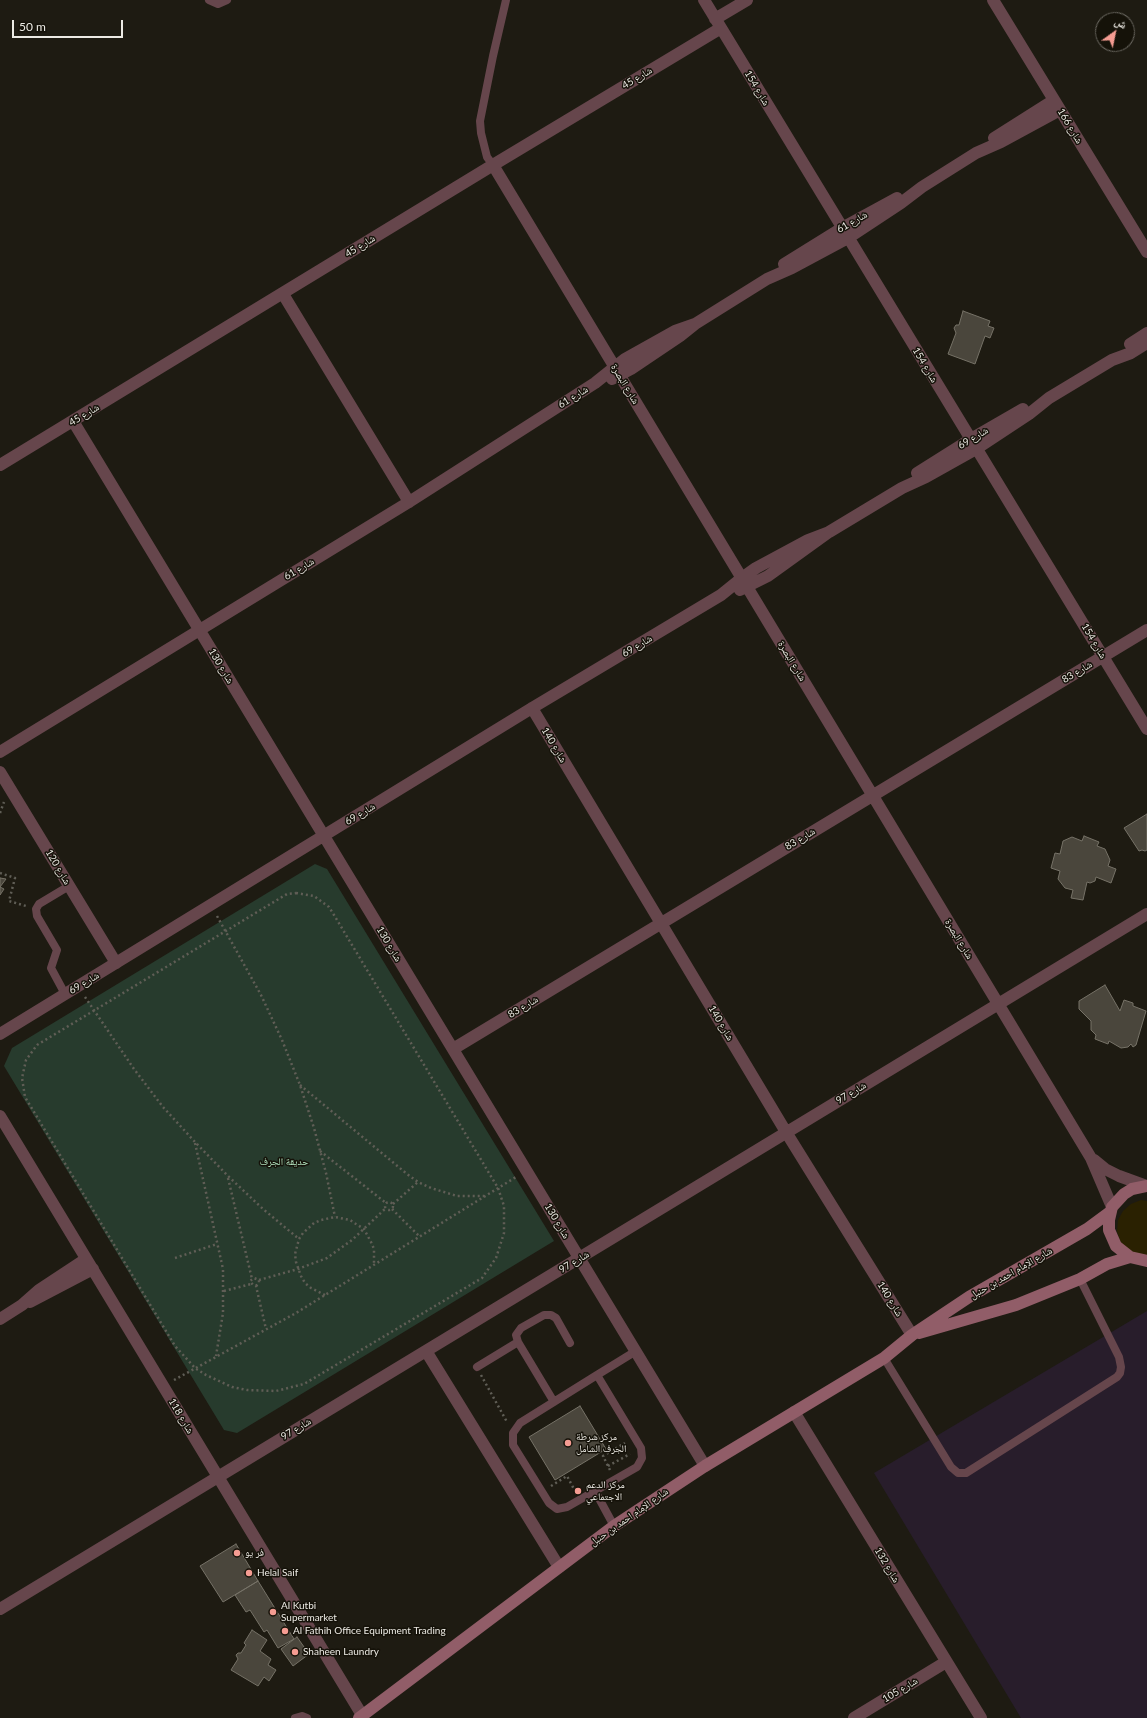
<!DOCTYPE html>
<meta charset="utf-8">
<style>
body{margin:0}
#map{position:relative;width:1147px;height:1718px;overflow:hidden;background:#1e1b12;font-family:Lato,"Noto Naskh Arabic",sans-serif}
canvas{display:block}
.north{position:absolute;left:1095px;top:12px;width:40px;height:40px;box-sizing:border-box;background:#151209;border:1px solid #6b6861;border-radius:50%;rotate:33deg;font-size:11px;font-weight:700;line-height:16px;text-align:center;color:#eceae4}
.north::after{content:'';display:block;margin:auto;width:14px;height:18px;background:#f59c92;clip-path:polygon(50% 0,100% 100%,50% 72%,0 100%)}
.scale{position:absolute;left:12px;top:20px;width:111px;height:18px;box-sizing:border-box;border:2px solid #eceae4;border-top:0;padding-left:5px;font-size:12px;line-height:14px;white-space:nowrap;color:#eceae4;-webkit-text-stroke:3px #151209;paint-order:stroke}
</style>
<div id="map">
<canvas width="1147" height="1718"></canvas>
<div class="north">ش</div>
<div class="scale">50 m</div>
</div>
<script>
const ctx = document.querySelector('canvas').getContext('2d');
ctx.lineJoin = 'round';
function fill(path, color) {
  ctx.fillStyle = color;
  ctx.fill(path, 'evenodd');
}
function poly(rows) {
  const path = new Path2D();
  for (const r of rows) {
    if (r.length === 3) {
      path.moveTo(r[0] + r[2], r[1]);
      path.arc(r[0], r[1], r[2], 0, 2 * Math.PI);
      continue;
    }
    path.moveTo(r[0], r[1]);
    for (let i = 2; i < r.length; i += 2) path.lineTo(r[i], r[i + 1]);
  }
  return path;
}
function stroke(path, color, width, dash) {
  ctx.strokeStyle = color;
  ctx.lineWidth = width;
  ctx.lineCap = dash ? 'butt' : 'round';
  ctx.setLineDash(dash || []);
  ctx.stroke(path);
}
function write(font, color, halo, rows, align = 'center') {
  ctx.font = font + ' Lato,"Noto Naskh Arabic",sans-serif';
  ctx.lineWidth = 3;
  ctx.setLineDash([]);
  ctx.textBaseline = 'middle';
  ctx.strokeStyle = halo;
  ctx.fillStyle = color;
  for (const [text, x, y, turn = 0] of rows) {
    ctx.save();
    ctx.translate(x, y);
    ctx.rotate((+turn || 0) * Math.PI / 180);
    ctx.textAlign = isNaN(turn) ? turn : align;
    if (halo) ctx.strokeText(text, 0, 0);
    ctx.fillText(text, 0, 0);
    ctx.restore();
  }
}
fill(poly([
 [1147,1311,1147,1718,1021,1718,874,1473]
]), '#281d2b');
fill(poly([
 [315,864,327,869,554,1241,237,1433,224,1430,4,1066,12,1048]
]), '#273b2d');
fill(poly([
 [1141,1200,1147,1201,1147,1256,1145,1257,1126,1249,1120,1241,1117,1231,1118,1220,1123,1211,1131,1204]
]), '#2a2101');
const building = poly([
 [963,311,990,321,988,326,994,328,990,338,985,336,975,364,948,354,956,333,954,328,956,325,959,325,963,311],
 [1147,814,1147,850,1145,851,1142,850,1139,851,1124,828,1147,814],
 [1084,836,1099,842,1097,846,1105,849,1110,860,1108,866,1116,869,1111,883,1096,877,1095,881,1090,883,1087,882,1083,900,1071,898,1073,890,1065,888,1058,879,1060,871,1051,868,1055,853,1060,854,1063,841,1072,837,1082,841,1084,836],
 [0,878,6,879,0,887,4,889,0,895,0,878],
 [1105,985,1120,1011,1124,1000,1133,1003,1133,1006,1146,1011,1136,1045,1133,1047,1131,1044,1128,1047,1121,1048,1109,1041,1108,1044,1095,1039,1096,1035,1091,1030,1091,1021,1079,1009,1079,1001,1105,985],
 [580,1406,606,1449,555,1480,529,1437,580,1406],
 [236,1544,258,1581,223,1602,200,1566,236,1544],
 [258,1581,294,1639,278,1648,267,1630,264,1632,250,1610,246,1612,235,1595,258,1581],
 [252,1630,267,1640,260,1651,271,1659,268,1665,276,1670,269,1681,264,1677,258,1686,231,1670,238,1659,236,1655,238,1653,241,1653,246,1645,244,1643,252,1630],
 [297,1637,309,1654,293,1666,281,1649,297,1637]
]);
fill(building, '#4a463c');
stroke(building, '#767267', 1);
stroke(poly([
 [0,813,4,802],
 [0,873,15,878,9,901,26,906],
 [296,893,314,896,329,907,334,915,498,1188,504,1206,504,1233,496,1258,482,1278,304,1384,276,1391,247,1390,232,1387,206,1375,195,1368,175,1346,25,1097,22,1078,26,1060,37,1045,287,894,296,893],
 [217,916,261,995,282,1040,300,1085,314,1128,326,1173,335,1217],
 [85,997,134,1069,163,1107,195,1142,228,1176,263,1209,299,1239],
 [300,1085,407,1174,418,1182,431,1188,457,1196,484,1196],
 [195,1143,223,1269,223,1313,216,1356],
 [320,1151,386,1203],
 [228,1178,252,1279],
 [389,1206,4],
 [393,1204,418,1182],
 [392,1209,419,1236],
 [175,1258,217,1244],
 [259,1280,298,1269,327,1258,352,1240,386,1208],
 [256,1286,259,1283,259,1280,254,1278,250,1281,253,1285,256,1286,266,1329],
 [224,1291,251,1284],
 [325,1295,311,1288,305,1283,301,1276,296,1262,295,1254,299,1239,303,1233,314,1223,321,1220,335,1217,350,1220,356,1224,364,1229,371,1242,374,1249,374,1265],
 [481,1375,507,1422],
 [174,1380,296,1313,516,1177],
 [608,1466,630,1454],
 [610,1470,603,1456,625,1443],
 [551,1486,567,1476,575,1491]
]), '#605e56', 2.5, [2, 3]);
stroke(poly([
 [209,0,218,4,227,0],
 [493,165,487,157,481,133,480,121,493,56,506,0],
 [65,994,51,968,57,950,37,916,36,909,39,904,69,886],
 [884,1358,951,1467,958,1473,966,1473,1117,1377,1120,1373,1121,1367,1119,1357,1080,1279],
 [477,1367,518,1342],
 [597,1375,641,1448,642,1458,637,1467,567,1507,557,1509,549,1503,513,1445,513,1433,520,1423,597,1375],
 [597,1375,636,1351],
 [554,1402,518,1342,516,1335,521,1328,544,1315,551,1315,556,1318,570,1343],
 [595,1491,614,1526],
 [295,1718,302,1716,307,1718]
]), '#66464c', 8);
stroke(poly([
 [704,0,1147,729],
 [993,0,1147,252],
 [715,19,747,0],
 [994,138,1054,100],
 [493,165,1091,1158,1112,1207],
 [784,264,842,228,897,198],
 [283,294,409,502],
 [1130,344,1147,333],
 [612,379,631,369,680,336,695,324,767,279,792,268,848,238,901,203,922,187,976,153,1001,142,1060,110],
 [73,421,705,1466],
 [0,465,493,165,721,28],
 [917,473,971,439,1023,409],
 [740,590,768,576,829,532,902,488,926,477,976,449,1029,414,1049,398,1112,360,1131,353,1147,343],
 [532,708,786,1132,912,1335],
 [0,752,409,502,595,383,625,359,675,331,695,324],
 [0,772,116,963],
 [0,1034,532,708,721,595,742,578,756,568,808,540,829,532],
 [453,1049,1147,630],
 [0,1116,362,1715],
 [1094,1160,1105,1169,1119,1176,1147,1186],
 [30,1302,93,1269],
 [0,1319,22,1305,39,1290,86,1259],
 [426,1351,559,1567],
 [794,1412,981,1718],
 [0,1609,1147,914],
 [854,1718,946,1662]
]), '#66464c', 12);
stroke(poly([
 [1147,1186,1132,1189,1124,1194,1112,1207,1109,1220,1109,1230,1116,1246,1130,1257,1147,1261],
 [919,1333,1016,1305,1080,1279,1107,1264,1130,1257],
 [359,1718,614,1526,705,1466,884,1358,912,1335,969,1297,1087,1229,1110,1212]
]), '#915d68', 12);
for (const [x, y, r, color] of [
 [568,1443,4,"#f59c92"],
 [578,1491,4,"#f59c92"],
 [237,1553,4,"#f59c92"],
 [249,1573,4,"#f59c92"],
 [273,1612,4,"#f59c92"],
 [285,1631,4,"#f59c92"],
 [295,1652,4,"#f59c92"]
]) {
  const dot = new Path2D();
  dot.arc(x, y, r, 0, 2 * Math.PI);
  ctx.fillStyle = color;
  ctx.fill(dot);
  stroke(dot, '#151209', 1.5);
}
write('10px', '#eceae4', '#151209', [
 ["شارع 45",637,78,-31],
 ["شارع 154",757,88,59],
 ["شارع 166",1070,126,59],
 ["شارع 61",852,222,-30],
 ["شارع 45",360,246,-32],
 ["شارع 154",925,365,59],
 ["شارع البصرة",625,384,59],
 ["شارع 61",573,397,-32],
 ["شارع 45",84,415,-31],
 ["شارع 69",973,438,-31],
 ["شارع 61",299,569,-31],
 ["شارع 154",1094,641,59],
 ["شارع 69",637,646,-31],
 ["شارع البصرة",792,661,59],
 ["شارع 130",221,666,59],
 ["شارع 83",1077,672,-31],
 ["شارع 140",554,745,59],
 ["شارع 69",360,814,-31],
 ["شارع 83",800,839,-31],
 ["شارع 120",58,867,59],
 ["شارع البصرة",959,939,59],
 ["شارع 130",389,944,59],
 ["شارع 69",84,983,-31],
 ["شارع 83",523,1007,-31],
 ["شارع 140",721,1023,59],
 ["شارع 97",851,1093,-31],
 ["شارع 130",557,1221,59],
 ["شارع 97",574,1262,-31],
 ["شارع الإمام احمد بن حنبل",1011,1273,-30],
 ["شارع 140",890,1299,58],
 ["شارع 118",181,1416,59],
 ["شارع 97",296,1429,-31],
 ["شارع الإمام احمد بن حنبل",629,1517,-35],
 ["شارع 132",887,1565,59],
 ["شارع 105",900,1690,-31]
]);
write('10px', '#b2e3bf', '#151209', [
 ["حديقة الجرف",284,1162]
]);
write('10px', '#eceae4', '#151209', [
 ["مركز شرطة",576,1437],
 ["الجرف الشامل",576,1449],
 ["مركز الدعم",586,1485],
 ["الاجتماعي",586,1497],
 ["فر يو",245,1553],
 ["Helal Saif",257,1573],
 ["Al Kutbi",281,1606],
 ["Supermarket",281,1618],
 ["Al Fathih Office Equipment Trading",293,1631],
 ["Shaheen Laundry",303,1652]
], 'left');
</script>
